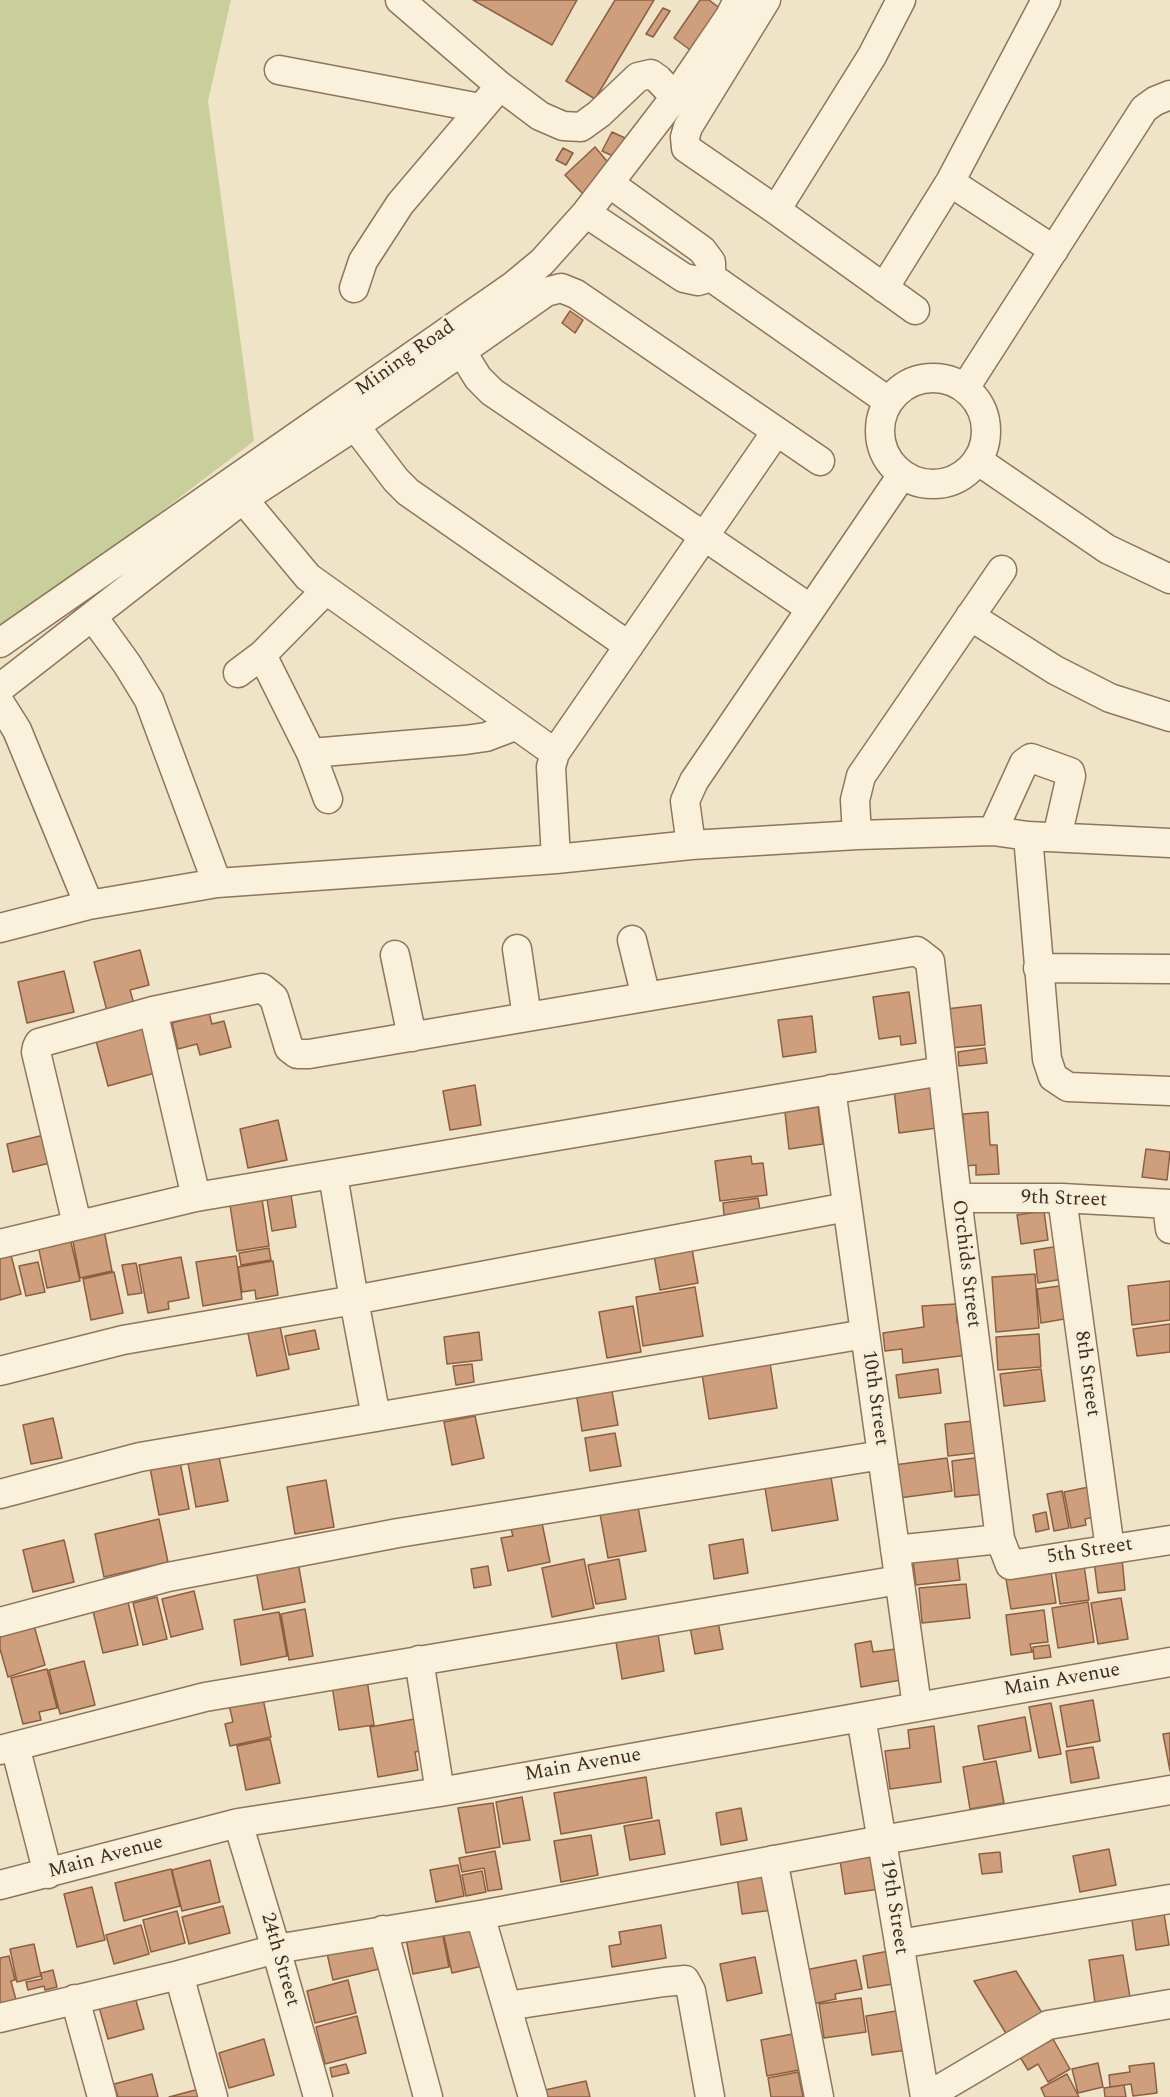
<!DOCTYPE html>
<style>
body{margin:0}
canvas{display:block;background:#f0e4c8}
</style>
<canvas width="1170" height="2097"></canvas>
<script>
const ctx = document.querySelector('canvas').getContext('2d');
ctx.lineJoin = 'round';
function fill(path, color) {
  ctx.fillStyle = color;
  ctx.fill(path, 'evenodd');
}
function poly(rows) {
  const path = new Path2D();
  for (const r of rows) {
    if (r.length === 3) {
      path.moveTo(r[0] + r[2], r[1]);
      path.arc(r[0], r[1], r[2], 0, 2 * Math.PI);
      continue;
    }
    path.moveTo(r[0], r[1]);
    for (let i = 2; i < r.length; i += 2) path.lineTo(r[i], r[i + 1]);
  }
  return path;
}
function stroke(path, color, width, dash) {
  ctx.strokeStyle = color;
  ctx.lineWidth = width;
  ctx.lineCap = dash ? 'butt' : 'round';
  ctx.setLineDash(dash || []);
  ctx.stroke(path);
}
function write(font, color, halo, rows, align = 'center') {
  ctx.font = font + ' Spectral,serif';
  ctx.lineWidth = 6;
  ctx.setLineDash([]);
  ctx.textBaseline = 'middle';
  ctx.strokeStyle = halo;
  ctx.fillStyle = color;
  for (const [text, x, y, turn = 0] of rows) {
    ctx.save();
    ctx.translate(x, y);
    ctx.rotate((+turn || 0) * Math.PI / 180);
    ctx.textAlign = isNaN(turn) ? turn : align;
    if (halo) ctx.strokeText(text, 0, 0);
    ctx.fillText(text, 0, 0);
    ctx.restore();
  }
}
fill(poly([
 [0,0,231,0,208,101,254,441,0,634]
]), '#c9cf9b');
const building = poly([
 [473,0,577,0,552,45,473,0],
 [615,0,654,0,595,99,566,81,615,0],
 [700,0,709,0,722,10,693,52,674,38,700,0],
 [663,8,670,11,653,37,646,34,663,8],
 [612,132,625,138,615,157,602,151,612,132],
 [595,147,612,167,583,194,565,175,595,147],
 [563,148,573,153,566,165,556,160,563,148],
 [570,311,583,320,575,333,562,323,570,311],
 [140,950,149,985,130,990,134,1004,107,1011,94,962,140,950],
 [64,971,74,1012,27,1023,18,982,64,971],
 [909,992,916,1043,901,1045,900,1036,879,1039,873,997,909,992],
 [981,1005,985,1045,949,1048,946,1009,981,1005],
 [209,1013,212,1024,224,1021,231,1047,200,1055,197,1044,178,1049,172,1023,209,1013],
 [812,1016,816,1052,783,1057,778,1020,812,1016],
 [142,1024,155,1073,108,1086,95,1037,142,1024],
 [985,1048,987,1063,959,1066,958,1052,985,1048],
 [475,1085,481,1125,450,1130,443,1091,475,1085],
 [932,1085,937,1128,899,1133,894,1090,932,1085],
 [818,1107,823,1144,789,1149,785,1112,818,1107],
 [988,1112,990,1145,997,1145,999,1174,976,1175,976,1165,966,1166,963,1114,988,1112],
 [278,1120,287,1160,248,1168,240,1129,278,1120],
 [48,1134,54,1162,13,1172,7,1144,48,1134],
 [1146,1149,1170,1152,1167,1180,1142,1177,1146,1149],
 [751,1156,752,1164,763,1163,767,1195,720,1201,715,1161,751,1156],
 [291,1195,296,1227,272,1231,267,1199,291,1195],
 [758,1198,760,1210,724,1215,723,1203,758,1198],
 [262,1199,269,1246,237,1251,230,1205,262,1199],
 [1044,1211,1048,1240,1021,1244,1017,1215,1044,1211],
 [104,1230,112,1271,80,1278,72,1236,104,1230],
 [70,1238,80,1281,47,1288,38,1245,70,1238],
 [1066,1245,1070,1278,1038,1283,1034,1250,1066,1245],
 [269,1248,271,1260,241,1265,239,1253,269,1248],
 [692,1249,698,1283,660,1290,654,1255,692,1249],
 [11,1255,21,1294,0,1300,0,1258,11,1255],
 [236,1256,242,1299,203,1306,196,1262,236,1256],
 [181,1257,189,1298,168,1302,169,1309,148,1313,139,1265,181,1257],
 [273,1261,278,1295,256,1299,255,1290,242,1292,238,1267,273,1261],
 [38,1262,45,1292,26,1296,19,1266,38,1262],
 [136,1263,142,1293,128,1295,122,1265,136,1263],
 [114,1272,123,1313,91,1320,83,1279,114,1272],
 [1035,1274,1039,1328,996,1332,992,1277,1035,1274],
 [1170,1281,1170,1320,1132,1325,1128,1286,1170,1281],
 [1067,1285,1070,1318,1041,1323,1037,1289,1067,1285],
 [695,1287,703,1336,643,1346,636,1297,695,1287],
 [956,1304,957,1323,969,1320,968,1355,903,1363,902,1349,885,1351,883,1333,924,1327,922,1306,956,1304],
 [633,1306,641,1352,607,1358,599,1312,633,1306],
 [279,1322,289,1369,257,1376,247,1329,279,1322],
 [1170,1324,1170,1352,1137,1356,1133,1329,1170,1324],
 [315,1330,319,1349,289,1355,285,1336,315,1330],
 [479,1332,482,1360,447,1364,444,1337,479,1332],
 [1039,1334,1041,1367,998,1370,996,1337,1039,1334],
 [770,1363,777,1408,709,1419,702,1374,770,1363],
 [472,1364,474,1382,456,1385,453,1366,472,1364],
 [938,1369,941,1393,899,1398,896,1375,938,1369],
 [1041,1369,1045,1401,1004,1406,1000,1374,1041,1369],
 [611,1386,618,1425,582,1431,576,1392,611,1386],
 [475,1416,484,1458,452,1465,444,1422,475,1416],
 [53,1418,62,1458,31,1464,23,1425,53,1418],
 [981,1420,984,1452,948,1456,945,1424,981,1420],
 [615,1433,621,1466,590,1471,585,1438,615,1433],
 [219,1457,228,1501,196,1507,188,1463,219,1457],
 [982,1457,986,1494,955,1497,952,1461,982,1457],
 [947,1458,952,1491,899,1498,894,1465,947,1458],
 [180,1462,189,1509,159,1515,150,1468,180,1462],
 [830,1471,838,1520,772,1531,764,1482,830,1471],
 [326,1480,334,1527,295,1534,287,1487,326,1480],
 [1094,1486,1099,1516,1085,1519,1086,1525,1071,1528,1064,1492,1094,1486],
 [1062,1491,1069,1528,1054,1531,1047,1494,1062,1491],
 [638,1507,646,1551,608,1558,600,1514,638,1507],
 [1046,1512,1049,1529,1036,1532,1033,1515,1046,1512],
 [159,1519,168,1562,104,1577,95,1534,159,1519],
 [542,1523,550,1562,508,1571,501,1538,513,1536,511,1529,542,1523],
 [743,1539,748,1573,714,1579,709,1545,743,1539],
 [64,1540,74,1582,33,1592,23,1550,64,1540],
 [956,1547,960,1580,916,1585,912,1552,956,1547],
 [1122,1558,1125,1590,1098,1593,1094,1561,1122,1558],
 [584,1559,594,1608,552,1617,542,1568,584,1559],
 [619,1559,626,1599,596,1604,588,1565,619,1559],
 [298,1562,305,1602,263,1610,256,1570,298,1562],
 [1084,1565,1089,1600,1060,1604,1055,1569,1084,1565],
 [488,1566,491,1585,474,1588,471,1569,488,1566],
 [1051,1572,1056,1603,1011,1609,1006,1579,1051,1572],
 [966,1584,970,1618,922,1623,919,1588,966,1584],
 [194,1591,203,1629,171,1637,162,1599,194,1591],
 [157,1597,167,1639,143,1645,133,1603,157,1597],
 [1121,1598,1128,1639,1098,1644,1091,1603,1121,1598],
 [128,1602,138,1645,103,1653,93,1611,128,1602],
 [1088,1602,1094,1642,1058,1648,1052,1608,1088,1602],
 [305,1609,313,1656,289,1660,281,1614,305,1609],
 [1044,1610,1048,1642,1030,1644,1032,1652,1011,1655,1006,1615,1044,1610],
 [279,1612,287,1656,241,1665,234,1620,279,1612],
 [33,1622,45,1665,8,1677,0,1649,0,1632,33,1622],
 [718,1622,723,1649,695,1654,690,1627,718,1622],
 [657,1628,664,1671,622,1679,615,1636,657,1628],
 [871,1641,873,1652,896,1649,901,1680,861,1687,855,1644,871,1641],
 [1049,1645,1051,1657,1034,1659,1033,1647,1049,1645],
 [84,1661,95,1705,60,1714,49,1670,84,1661],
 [47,1669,57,1708,39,1712,41,1720,23,1724,11,1678,47,1669],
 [367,1680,374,1725,339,1730,332,1686,367,1680],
 [262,1694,271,1737,230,1746,225,1724,233,1722,228,1701,262,1694],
 [1093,1700,1100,1741,1067,1747,1060,1706,1093,1700],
 [1051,1703,1061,1754,1039,1758,1029,1707,1051,1703],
 [1025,1717,1031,1751,984,1760,978,1726,1025,1717],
 [420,1718,425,1750,415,1752,418,1770,378,1777,370,1727,420,1718],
 [934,1726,941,1782,890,1789,885,1751,910,1748,908,1730,934,1726],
 [1170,1733,1170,1771,1163,1734,1170,1733],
 [270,1739,280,1783,246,1790,237,1746,270,1739],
 [1093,1747,1099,1778,1071,1783,1066,1751,1093,1747],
 [996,1761,1004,1803,970,1809,963,1767,996,1761],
 [646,1777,652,1818,561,1834,554,1793,646,1777],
 [522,1797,530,1840,503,1844,496,1802,522,1797],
 [493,1803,500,1847,466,1853,458,1808,493,1803],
 [741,1808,747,1840,721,1845,716,1813,741,1808],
 [659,1820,665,1854,630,1860,624,1826,659,1820],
 [591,1835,598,1875,561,1882,554,1841,591,1835],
 [1109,1849,1116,1885,1080,1892,1073,1856,1109,1849],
 [495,1851,502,1889,488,1891,484,1868,462,1872,459,1858,495,1851],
 [1000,1852,1002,1872,982,1874,979,1854,1000,1852],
 [873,1854,879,1889,845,1894,840,1860,873,1854],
 [210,1860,220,1902,182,1911,172,1870,210,1860],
 [458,1865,464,1896,436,1902,430,1870,458,1865],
 [171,1869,180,1906,124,1921,115,1883,171,1869],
 [482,1871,486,1892,466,1896,462,1875,482,1871],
 [768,1872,773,1910,742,1914,737,1877,768,1872],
 [92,1887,105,1940,77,1947,64,1894,92,1887],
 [223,1906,230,1933,189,1944,182,1917,223,1906],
 [1163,1907,1169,1945,1136,1950,1131,1913,1163,1907],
 [177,1911,185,1943,151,1952,143,1920,177,1911],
 [141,1925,149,1954,114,1964,106,1935,141,1925],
 [472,1925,487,1965,452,1973,443,1932,472,1925],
 [661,1925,666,1958,612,1967,609,1946,621,1944,619,1932,661,1925],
 [442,1931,449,1967,413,1974,406,1939,442,1931],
 [371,1938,379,1969,333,1980,326,1949,371,1938],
 [34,1944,41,1976,17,1982,10,1949,34,1944],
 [894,1950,899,1983,868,1988,863,1956,894,1950],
 [1123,1955,1130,1997,1095,2003,1089,1960,1123,1955],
 [9,1956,15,1980,11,1981,16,2000,0,2004,0,1958,9,1956],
 [755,1957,762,1993,727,2001,720,1964,755,1957],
 [856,1960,862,1989,835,1994,836,1999,812,2004,805,1970,856,1960],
 [53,1970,57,1987,45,1990,44,1986,28,1990,26,1982,42,1979,41,1973,53,1970],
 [1016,1971,1042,2013,1007,2035,974,1981,1016,1971],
 [348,1980,356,2013,315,2023,307,1991,348,1980],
 [135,1997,144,2029,108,2039,99,2007,135,1997],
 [861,1998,866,2032,824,2038,819,2004,861,1998],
 [902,2010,907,2050,872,2055,866,2016,902,2010],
 [357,2016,366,2053,325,2064,316,2027,357,2016],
 [798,2033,804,2069,767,2076,761,2040,798,2033],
 [264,2039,274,2075,229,2088,219,2053,264,2039],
 [1053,2039,1070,2069,1048,2082,1038,2064,1028,2070,1020,2057,1053,2039],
 [1098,2063,1103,2087,1078,2093,1072,2069,1098,2063],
 [1154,2063,1157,2093,1133,2096,1131,2084,1110,2087,1109,2075,1130,2072,1129,2066,1154,2063],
 [346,2064,349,2073,332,2077,330,2068,346,2064],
 [798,2072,803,2097,771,2097,768,2078,798,2072],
 [152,2074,158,2097,118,2097,114,2084,152,2074],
 [1067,2074,1079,2097,1045,2097,1041,2088,1067,2074],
 [586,2081,590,2097,546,2097,545,2090,586,2081],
 [1124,2085,1126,2097,1105,2097,1104,2088,1124,2085],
 [199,2089,201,2097,169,2097,199,2089]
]);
fill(building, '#cf9f7d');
stroke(building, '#8d5f41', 1.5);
const minor = poly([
 [400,0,500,86,540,116,563,126,581,127,599,114,638,77,651,74,658,79,675,97],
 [766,0,688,127,685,137,686,148,776,210,915,310],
 [279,70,480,108],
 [950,182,1054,250],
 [609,183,702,250,711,262,711,277],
 [776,210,872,56,901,0],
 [586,213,684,278,698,281,711,277,888,401],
 [354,288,363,261,400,204,500,86],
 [884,288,950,182,1046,0],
 [462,352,478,378,492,392,811,609],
 [933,431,53],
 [965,388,1144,109,1155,101,1170,95],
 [355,426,396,480,408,492,629,646],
 [977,460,1107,549,1170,579],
 [243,499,308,577,555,753],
 [970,616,1055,670,1110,698,1170,717],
 [93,617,127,664,149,700,217,883],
 [0,643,513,286,542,262,586,213,675,97,730,16,738,0],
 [262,655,311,753,328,799],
 [238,673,262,655,325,591],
 [0,688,243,499,355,426,546,292,561,288,576,294,820,461],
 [0,703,17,730,89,905],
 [311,753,465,740,486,737,515,726],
 [993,831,1024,763,1031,758,1070,772,1071,776,1057,837],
 [857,835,855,800,861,776,1002,570],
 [1028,836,1047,1059,1053,1077,1068,1087,1170,1091],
 [691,845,685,801,694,781,902,475],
 [556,859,551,767,555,753,776,432],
 [0,928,89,905,217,883,556,859,691,845,857,835,993,831,1028,836,1170,843],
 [632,940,646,997],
 [517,949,527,1017],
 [395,955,412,1037],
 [1038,968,1170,969],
 [153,1011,262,988,274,998,289,1048,297,1054,309,1054,917,951,930,961,957,1198,1000,1539,1010,1565,1170,1540],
 [831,1089,917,1706],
 [333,1175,354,1300,376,1417],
 [957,1198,1062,1198,1170,1204],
 [1062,1198,1110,1549],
 [1167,1204,1170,1229],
 [77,1224,36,1052,37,1047,39,1043,153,1011,196,1197],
 [0,1244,196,1197,942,1071],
 [0,1371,123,1340,354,1300,847,1207],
 [0,1494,140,1457,865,1334],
 [895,1550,1000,1539],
 [0,1622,168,1577,398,1533,882,1455],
 [419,1660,440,1792],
 [861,1717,925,2097],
 [15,1746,48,1874],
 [0,1750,205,1697,899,1580],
 [238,1823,276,1949,318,2097],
 [773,1860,819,2097],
 [0,1885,238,1823,440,1792,1170,1662],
 [480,1915,533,2097],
 [383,1930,428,2097],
 [899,1944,1170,1899],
 [179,1975,213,2097],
 [75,1999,102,2097],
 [507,2006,664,1982,685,1980,691,1991,710,2097],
 [0,2018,179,1975,276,1949,480,1915,882,1840,1170,1790],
 [926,2097,1048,2025,1170,2004]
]);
stroke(minor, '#8d765c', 31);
stroke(minor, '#faf1dc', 28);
write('20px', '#3d2e20', '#f7eed8', [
 ["Mining Road",406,359,-35],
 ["9th Street",1064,1200,2],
 ["Orchids Street",965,1264,83],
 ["8th Street",1086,1374,82],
 ["10th Street",874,1398,82],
 ["5th Street",1090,1552,-9],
 ["Main Avenue",1062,1681,-10],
 ["Main Avenue",583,1766,-10],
 ["Main Avenue",106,1858,-15],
 ["19th Street",893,1907,81],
 ["24th Street",279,1960,74]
]);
</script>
